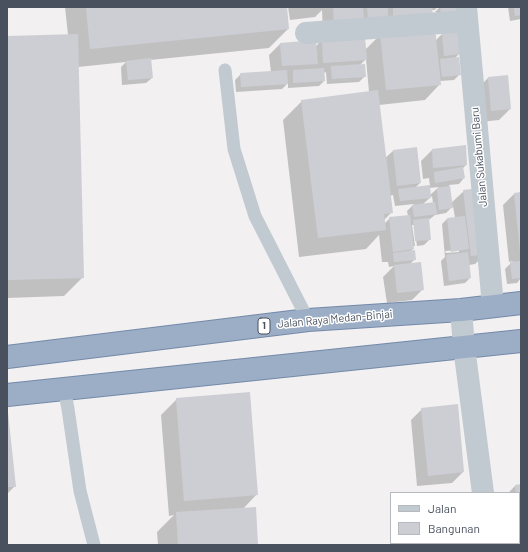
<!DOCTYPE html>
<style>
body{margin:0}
#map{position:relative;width:528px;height:552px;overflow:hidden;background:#f2f0f0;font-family:Barlow,sans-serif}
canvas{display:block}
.frame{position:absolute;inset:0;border:8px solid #48515d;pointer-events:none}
.legend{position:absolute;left:390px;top:492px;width:130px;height:52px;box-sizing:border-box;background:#fff;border:1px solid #b6b9be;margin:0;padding:5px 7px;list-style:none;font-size:12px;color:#48515d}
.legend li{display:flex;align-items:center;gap:8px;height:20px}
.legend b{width:20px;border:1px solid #b6b9be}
</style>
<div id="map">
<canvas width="528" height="552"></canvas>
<div class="frame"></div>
<ul class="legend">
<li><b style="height:5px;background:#c1c9d1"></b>Jalan</li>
<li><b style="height:11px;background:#cdced4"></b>Bangunan</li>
</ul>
</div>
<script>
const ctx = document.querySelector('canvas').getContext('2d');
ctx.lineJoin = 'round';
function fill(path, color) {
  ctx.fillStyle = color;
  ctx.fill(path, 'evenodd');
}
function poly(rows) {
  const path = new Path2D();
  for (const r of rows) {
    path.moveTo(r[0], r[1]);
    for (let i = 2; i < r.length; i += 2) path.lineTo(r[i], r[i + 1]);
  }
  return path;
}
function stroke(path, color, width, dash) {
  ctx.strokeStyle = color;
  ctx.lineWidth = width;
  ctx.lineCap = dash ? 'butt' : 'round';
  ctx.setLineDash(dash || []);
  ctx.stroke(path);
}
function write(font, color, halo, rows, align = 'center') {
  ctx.font = font + ' Barlow,sans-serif';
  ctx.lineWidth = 3;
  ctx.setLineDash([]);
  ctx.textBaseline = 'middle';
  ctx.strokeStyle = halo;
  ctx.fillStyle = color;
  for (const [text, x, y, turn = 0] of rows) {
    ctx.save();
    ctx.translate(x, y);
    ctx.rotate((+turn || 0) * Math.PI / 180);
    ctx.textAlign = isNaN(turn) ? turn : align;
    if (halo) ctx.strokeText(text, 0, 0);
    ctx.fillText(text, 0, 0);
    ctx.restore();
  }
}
fill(poly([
 [65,7,286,7,288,29,269,48,150,60,152,78,146,83,122,85,121,67,126,62,78,67,83,277,64,296,7,298,7,37,68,35],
 [288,7,437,7,435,10,431,10,436,40,442,34,459,54,455,58,460,74,454,80,440,81,440,84,425,100,379,105,385,158,393,151,420,183,415,188,430,186,429,178,423,179,421,161,432,150,466,165,463,168,464,178,459,184,449,185,451,203,464,191,486,253,475,264,469,265,470,278,465,283,444,286,441,261,445,257,442,224,447,219,455,218,453,206,446,213,435,215,430,219,428,220,430,239,424,245,417,246,414,225,412,225,415,246,412,246,413,249,410,252,415,259,410,264,423,289,412,300,387,303,383,277,394,266,389,267,388,262,382,262,379,235,366,249,299,257,283,120,302,101,369,92,366,59,360,65,365,76,359,82,327,84,326,72,324,73,324,81,319,86,288,88,288,83,282,89,236,92,235,80,241,74,271,72,269,55,280,44,316,46,322,40,365,50,382,33,323,34,322,10,315,17,290,20],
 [439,187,430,195,429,188],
 [393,195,395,206,414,204,407,211,408,216,390,218,385,223,384,220,392,212,390,196],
 [432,196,433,203,423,204],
 [459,250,459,252,446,253,445,251],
 [440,7,454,7,455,18,435,12],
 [508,7,521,7,521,19,510,21],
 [488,78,510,109,499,120,480,122,477,89],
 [521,193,521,278,517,283,507,284,505,269,513,261,509,262,503,205,514,194],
 [177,399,257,494,243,509,257,545,158,545,157,532,174,515,169,516,161,415],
 [422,409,463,472,452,483,417,486,411,420],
 [7,413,15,486,7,494],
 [521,485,521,545,500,545,500,543,519,543,519,493,508,493,515,486]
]), '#0003');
fill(poly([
 [86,7,287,7,289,29,90,49],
 [333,7,363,7,364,21,334,23],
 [367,7,388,7,388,18,368,19],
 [393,7,432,7,433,17,393,18],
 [440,7,455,7,456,19,442,20],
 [514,7,521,7,521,15,515,16],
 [435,28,441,85,386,90,380,33],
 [458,31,460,54,444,56,442,33],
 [78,34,84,278,7,280,7,36],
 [365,36,367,60,323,63,322,39],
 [316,40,318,64,282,66,280,43],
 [459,57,461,75,442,77,440,59],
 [151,58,153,78,128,80,126,61],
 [365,64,366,77,332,79,331,66],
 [324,68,325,81,293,83,293,70],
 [287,70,288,84,241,87,240,73],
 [508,75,511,109,491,111,488,77],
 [378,90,393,213,384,214,386,230,318,238,301,100],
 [466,145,467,165,433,168,432,149],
 [417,147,421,183,397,186,393,150],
 [463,167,465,178,435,183,434,172],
 [430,185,431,198,400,201,398,189],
 [450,186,453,208,439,210,437,188],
 [480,188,487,254,471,256,463,190],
 [521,192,521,251,520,251,514,193],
 [435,202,437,214,414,217,412,205],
 [410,215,414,249,393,252,389,217],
 [465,216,469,249,451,252,447,218],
 [429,218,431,240,415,241,413,220],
 [415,250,416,260,394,262,393,253],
 [468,252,471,278,449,281,446,255],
 [521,261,521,278,512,279,510,262],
 [421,262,424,290,397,293,394,265],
 [250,392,258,495,184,501,176,398],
 [458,404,464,472,428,476,421,408],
 [7,412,8,412,16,487,7,487],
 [521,484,521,531,520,531,519,493,516,493,515,485],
 [256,507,258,545,178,545,176,512]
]), '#cdced4');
const trunk = poly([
 [7,357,308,320,461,310,521,303],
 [7,395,521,341]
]);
stroke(trunk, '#7489a9', 24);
stroke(poly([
 [225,70,234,149,255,216,308,320],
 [64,388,68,409,80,491,94,545]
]), '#c1c9d1', 13);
stroke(poly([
 [466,7,493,306],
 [306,33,467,21],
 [461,310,464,347,483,493],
 [489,543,489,545]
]), '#c1c9d1', 22);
stroke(trunk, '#9caec6', 22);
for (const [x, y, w] of [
 [264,326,12]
]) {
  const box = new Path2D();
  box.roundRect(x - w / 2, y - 8, w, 16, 3);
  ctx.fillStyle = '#fff';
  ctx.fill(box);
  stroke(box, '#48515d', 1);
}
write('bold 10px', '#48515d', null, [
 ["1",264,326]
]);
write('11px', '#48515d', '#fff', [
 ["Jalan Sukabumi Baru",479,157,-95],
 ["Jalan Raya Medan-Binjai",335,319,-5]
]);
</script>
